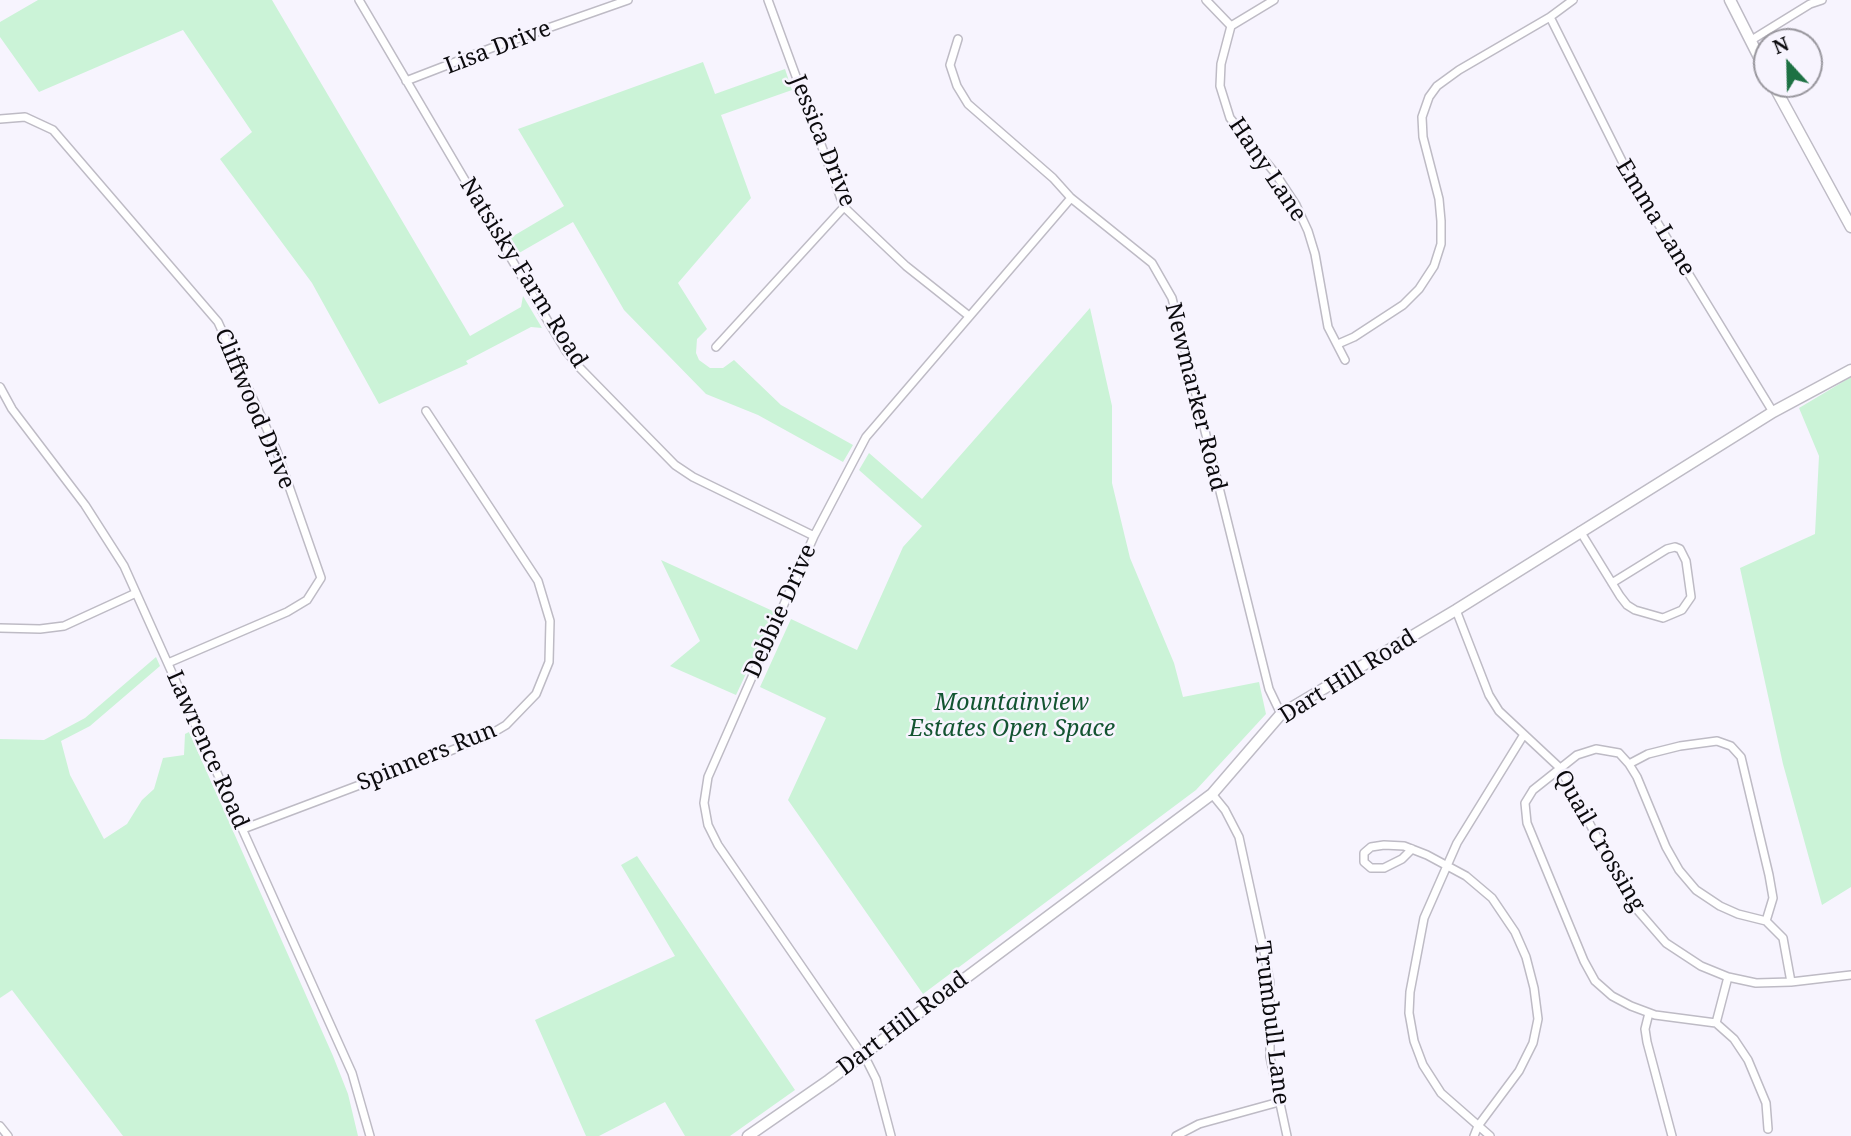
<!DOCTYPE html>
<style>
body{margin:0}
#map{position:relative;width:1851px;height:1136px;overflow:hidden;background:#f7f4fe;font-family:"Noto Serif",serif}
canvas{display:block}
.north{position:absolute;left:1753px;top:28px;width:70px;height:70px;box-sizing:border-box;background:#f7f4fe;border:2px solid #99979e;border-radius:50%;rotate:338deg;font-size:19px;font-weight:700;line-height:28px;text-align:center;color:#0c0b0e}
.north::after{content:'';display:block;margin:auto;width:24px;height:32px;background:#1d7143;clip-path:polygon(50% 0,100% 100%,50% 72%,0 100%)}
</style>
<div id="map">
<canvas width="1851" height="1136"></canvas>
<div class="north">N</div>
</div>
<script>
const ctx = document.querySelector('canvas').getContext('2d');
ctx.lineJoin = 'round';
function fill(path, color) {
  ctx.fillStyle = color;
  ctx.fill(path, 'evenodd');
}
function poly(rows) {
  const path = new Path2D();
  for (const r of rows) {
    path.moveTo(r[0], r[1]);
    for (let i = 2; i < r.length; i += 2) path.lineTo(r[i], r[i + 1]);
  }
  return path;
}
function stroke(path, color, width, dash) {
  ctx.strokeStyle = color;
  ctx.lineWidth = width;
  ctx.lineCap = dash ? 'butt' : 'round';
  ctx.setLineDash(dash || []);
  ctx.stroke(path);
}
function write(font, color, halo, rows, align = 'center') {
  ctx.font = font + ' "Noto Serif",serif';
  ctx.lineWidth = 5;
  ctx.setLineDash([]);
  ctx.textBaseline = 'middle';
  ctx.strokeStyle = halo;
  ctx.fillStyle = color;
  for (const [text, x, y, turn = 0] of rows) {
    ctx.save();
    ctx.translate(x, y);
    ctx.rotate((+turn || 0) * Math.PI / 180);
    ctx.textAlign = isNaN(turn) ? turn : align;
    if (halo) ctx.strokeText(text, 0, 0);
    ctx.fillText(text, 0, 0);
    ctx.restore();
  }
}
fill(poly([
 [38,0,272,0,470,336,521,307,523,296,542,328,531,327,466,361,468,364,379,404,312,283,220,159,252,132,183,30,39,92,0,37,0,22],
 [703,62,715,94,785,69,792,90,721,115,751,198,678,283,707,329,697,339,696,353,699,360,710,368,723,368,734,360,781,405,853,445,843,462,758,415,706,394,624,310,573,222,519,253,510,238,564,206,518,129],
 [1090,308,1112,406,1112,483,1130,558,1174,663,1183,697,1259,682,1266,714,1196,790,923,994,788,800,826,718,760,687,791,619,857,650,903,547,922,526,859,470,869,453,922,499],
 [1851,377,1851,887,1822,905,1783,764,1740,568,1815,534,1819,456,1799,408],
 [661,560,775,612,736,695,670,666,700,641],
 [156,657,160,666,90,726,61,741,70,775,104,839,127,824,142,800,154,789,163,758,184,755,185,734,189,732,333,1056,348,1094,358,1136,123,1136,12,990,0,998,0,739,44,740,85,718],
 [637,856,795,1090,730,1136,685,1136,665,1102,599,1136,586,1136,535,1020,675,956,621,865]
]), '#cbf3d7');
const street = poly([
 [359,0,549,323,566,351,580,368,675,465,693,477,814,536],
 [768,0,844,207,906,266,969,316],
 [1206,0,1231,26],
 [1274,0,1231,26,1221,64,1220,86,1230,118,1275,173,1296,205,1308,231,1315,254,1328,327,1345,360],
 [1550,17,1632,181,1773,412],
 [958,39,950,65,957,86,968,104,1053,178,1071,198,1152,263,1172,298,1269,689,1281,714],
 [1750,41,1810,4,1822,0],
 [406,81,494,47,628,0],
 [0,119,25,117,53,130,218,322,276,449,321,578,307,600,287,612,168,663],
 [1338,344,1354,337,1403,305,1419,289,1434,266,1441,244,1441,221,1439,199,1423,137,1422,117,1429,97,1437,86,1459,70,1550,17,1573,0],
 [716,347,844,207],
 [0,387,12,409,85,505,124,566,352,1073,370,1136],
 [1580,531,1620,596,1627,605,1635,610,1663,618,1682,610,1691,597,1686,561,1680,549,1675,547,1667,549,1612,583],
 [1456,610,1489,695,1499,711,1560,768,1633,905,1666,943,1701,966,1728,977,1756,983,1791,982,1851,975],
 [0,628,40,629,64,626,136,593],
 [1629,764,1648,754,1680,746,1717,741,1731,746,1741,757,1769,875,1773,898,1766,921],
 [1212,794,1225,810,1239,837,1264,952,1270,983,1270,1057,1287,1136],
 [243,829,484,738,506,725,536,694,549,662,550,621,538,581,426,411],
 [1412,849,1402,859,1384,868,1371,868,1364,862,1364,853,1371,847,1384,845,1404,846,1427,855,1466,876,1492,898,1515,932,1526,957,1534,988,1538,1019,1533,1043,1519,1071,1478,1126,1474,1136],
 [1649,1013,1645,1029,1647,1042,1672,1136],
 [1716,1023,1728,977],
 [0,1126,8,1136],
 [1768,1129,1766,1103,1748,1060,1734,1039,1716,1023,1655,1015,1631,1006,1612,996,1595,981,1584,961,1527,823,1525,803,1533,790,1577,755,1596,749,1619,753,1629,764,1637,777,1666,847,1679,870,1696,890,1720,906,1738,914,1766,921,1783,938,1791,982],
 [891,1136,876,1079,868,1063,718,845,708,825,704,803,708,777,814,536,866,437,1071,198],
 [1176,1136,1199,1124,1279,1102],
 [1490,1136,1441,1093,1423,1065,1414,1041,1409,1013,1410,992,1424,918,1457,843,1523,736]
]);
const secondary = poly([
 [1730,0,1767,73],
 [1773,84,1851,227],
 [748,1136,829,1080,1212,794,1281,714,1456,610,1773,412,1851,370]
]);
stroke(street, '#bebbc5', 10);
stroke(secondary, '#bebbc5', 13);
stroke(street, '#fff', 7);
stroke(secondary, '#fff', 10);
write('23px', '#0c0b0e', '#f7f4fe', [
 ["Lisa Drive",498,48,-21],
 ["Jessica Drive",822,141,68],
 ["Hany Lane",1267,170,56],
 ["Emma Lane",1655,218,59],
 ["Natsisky Farm Road",523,273,58],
 ["Newmarker Road",1195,397,76],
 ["Cliffwood Drive",254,409,67],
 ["Debbie Drive",781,611,-66],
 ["Dart Hill Road",1348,677,-32],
 ["Lawrence Road",207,750,66],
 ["Spinners Run",427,757,-22],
 ["Quail Crossing",1599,841,60],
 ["Trumbull Lane",1271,1023,83],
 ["Dart Hill Road",903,1024,-37]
]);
write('italic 23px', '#135431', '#f7f4fe', [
 ["Mountainview",1012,703],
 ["Estates Open Space",1012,729]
]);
</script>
